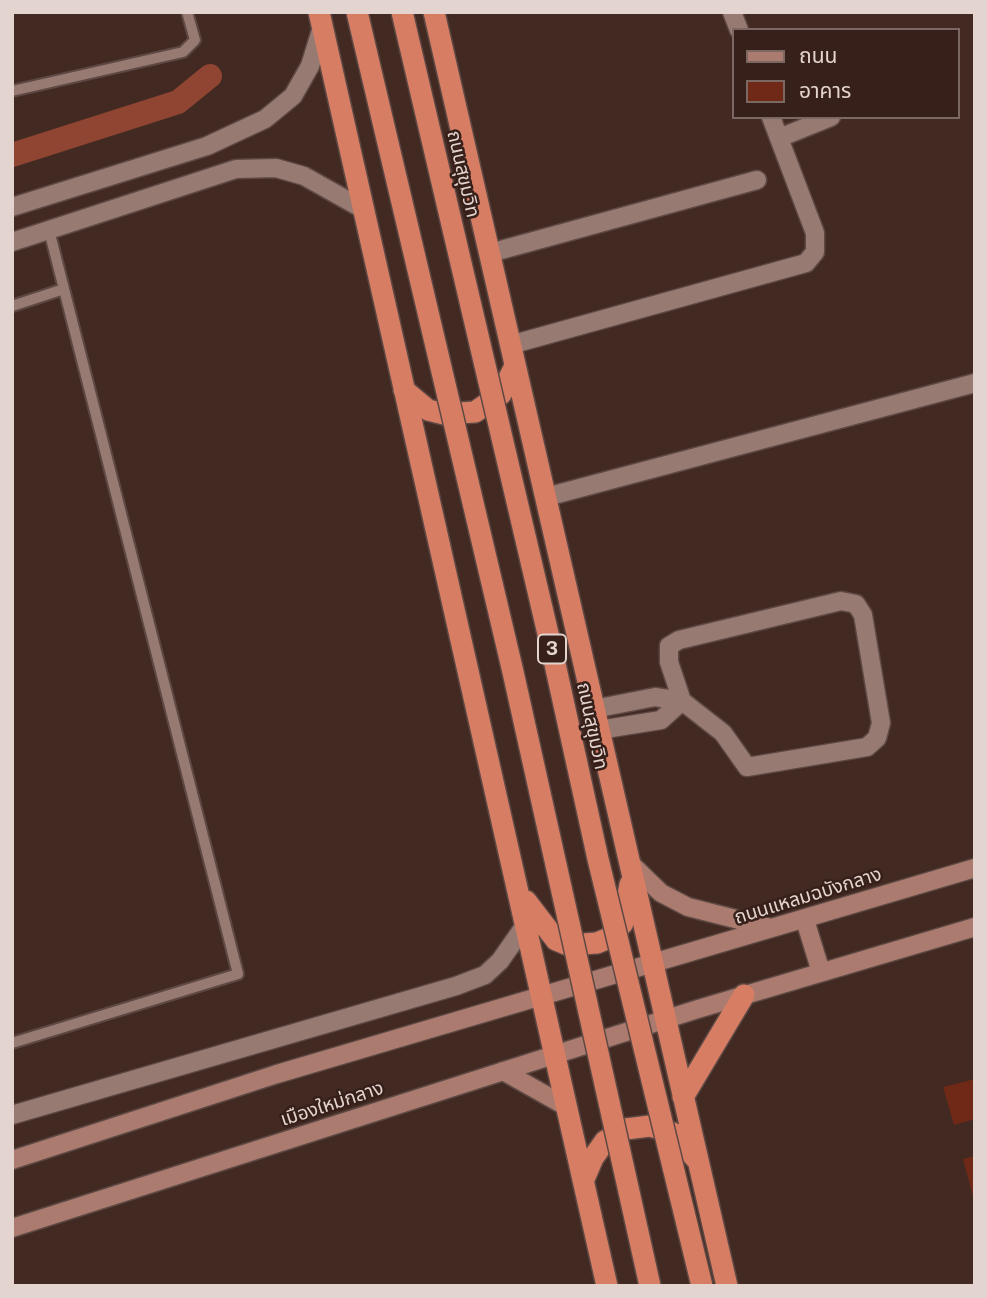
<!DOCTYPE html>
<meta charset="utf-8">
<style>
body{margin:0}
#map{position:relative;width:987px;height:1298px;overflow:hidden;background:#422a23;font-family:"Public Sans","Noto Sans Thai",sans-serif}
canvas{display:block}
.frame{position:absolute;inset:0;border:14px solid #e4d4cf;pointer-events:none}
.legend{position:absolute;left:732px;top:28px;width:228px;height:91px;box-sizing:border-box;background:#37201a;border:2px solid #7c6862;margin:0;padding:9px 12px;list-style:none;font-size:21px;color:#e4d4cf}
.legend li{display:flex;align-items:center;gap:14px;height:35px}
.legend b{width:35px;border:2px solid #7c6862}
</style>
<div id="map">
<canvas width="987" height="1298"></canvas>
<div class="frame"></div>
<ul class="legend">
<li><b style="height:9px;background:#aa7b6e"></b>ถนน</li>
<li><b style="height:19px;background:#6f2916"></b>อาคาร</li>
</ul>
</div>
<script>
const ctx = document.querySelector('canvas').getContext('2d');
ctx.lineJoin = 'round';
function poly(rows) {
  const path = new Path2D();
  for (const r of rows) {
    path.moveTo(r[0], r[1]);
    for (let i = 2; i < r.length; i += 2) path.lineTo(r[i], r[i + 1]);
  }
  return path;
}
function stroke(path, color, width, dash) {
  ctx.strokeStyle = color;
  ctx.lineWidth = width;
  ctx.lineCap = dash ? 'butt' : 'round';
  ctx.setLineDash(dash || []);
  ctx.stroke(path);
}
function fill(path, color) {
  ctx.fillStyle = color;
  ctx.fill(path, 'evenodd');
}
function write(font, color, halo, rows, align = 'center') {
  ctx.font = font + ' "Public Sans","Noto Sans Thai",sans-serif';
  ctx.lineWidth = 5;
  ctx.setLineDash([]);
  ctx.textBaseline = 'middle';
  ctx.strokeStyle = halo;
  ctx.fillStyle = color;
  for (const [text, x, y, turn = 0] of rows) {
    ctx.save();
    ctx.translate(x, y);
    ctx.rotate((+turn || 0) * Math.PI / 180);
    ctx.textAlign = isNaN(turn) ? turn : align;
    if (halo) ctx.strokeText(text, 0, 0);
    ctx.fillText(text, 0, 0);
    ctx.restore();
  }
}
stroke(poly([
 [12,155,178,102,210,76]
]), '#8f4532', 24);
fill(poly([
 [975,1079,975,1119,954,1125,943,1087],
 [975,1156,975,1199,974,1200,963,1159]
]), '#6f2916');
const lane = poly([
 [12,91,183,52,195,40,187,12],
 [12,306,64,289],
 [12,1043,238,974,49,230]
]);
const street = poly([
 [732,12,739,30],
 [779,138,831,117],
 [12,207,207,146,265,119,293,96,310,66,322,27],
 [12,242,236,169,276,168,304,176,361,208],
 [490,253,757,180],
 [510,345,806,263,815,252,815,233,771,117],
 [546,497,975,383],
 [594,709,655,697,682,701,723,733,747,767,867,747,877,738,881,723,863,615,856,604,841,601,679,640,669,646,669,662,682,701],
 [599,730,661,720,682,701],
 [12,1115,456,986,485,975,500,961,526,924]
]);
const secondary = poly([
 [629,862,661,893,688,907,771,928],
 [805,920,821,972],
 [503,1071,567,1107],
 [12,1160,277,1074,975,868],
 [12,1228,698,1009,975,927]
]);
const highway = poly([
 [319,12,607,1286],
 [434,12,727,1286],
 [404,390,428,410,444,414,475,412,501,394,515,366],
 [526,901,556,940,568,945,597,943,609,938,623,923,630,884],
 [683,1097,744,995],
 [584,1179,593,1158,605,1141,626,1129,650,1126,673,1133,697,1160]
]);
stroke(lane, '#5d4843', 14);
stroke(street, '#5d4843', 21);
stroke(secondary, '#5d4843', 21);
stroke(highway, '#5d4843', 24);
stroke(lane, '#977a72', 10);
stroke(street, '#977a72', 18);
stroke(secondary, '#aa7b6e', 18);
stroke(highway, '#d77d64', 21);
const highwayBridge = poly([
 [357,12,513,672,650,1286],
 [402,12,553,655,598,859,702,1286]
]);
stroke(highwayBridge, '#5d4843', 24, []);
stroke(highwayBridge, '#d77d64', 21);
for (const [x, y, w] of [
 [552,649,28]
]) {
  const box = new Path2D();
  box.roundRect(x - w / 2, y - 14.5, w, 29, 5);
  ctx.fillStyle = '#37201a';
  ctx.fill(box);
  stroke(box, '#e4d4cf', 2);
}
write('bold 18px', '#e4d4cf', null, [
 ["3",552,649]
]);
write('19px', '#e4d4cf', '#37201a', [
 ["ถนนสุขุมวิท",463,174,77],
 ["ถนนสุขุมวิท",592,726,78],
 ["ถนนแหลมฉบังกลาง",808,896,-17],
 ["เมืองใหม่กลาง",332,1104,-18]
]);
</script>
